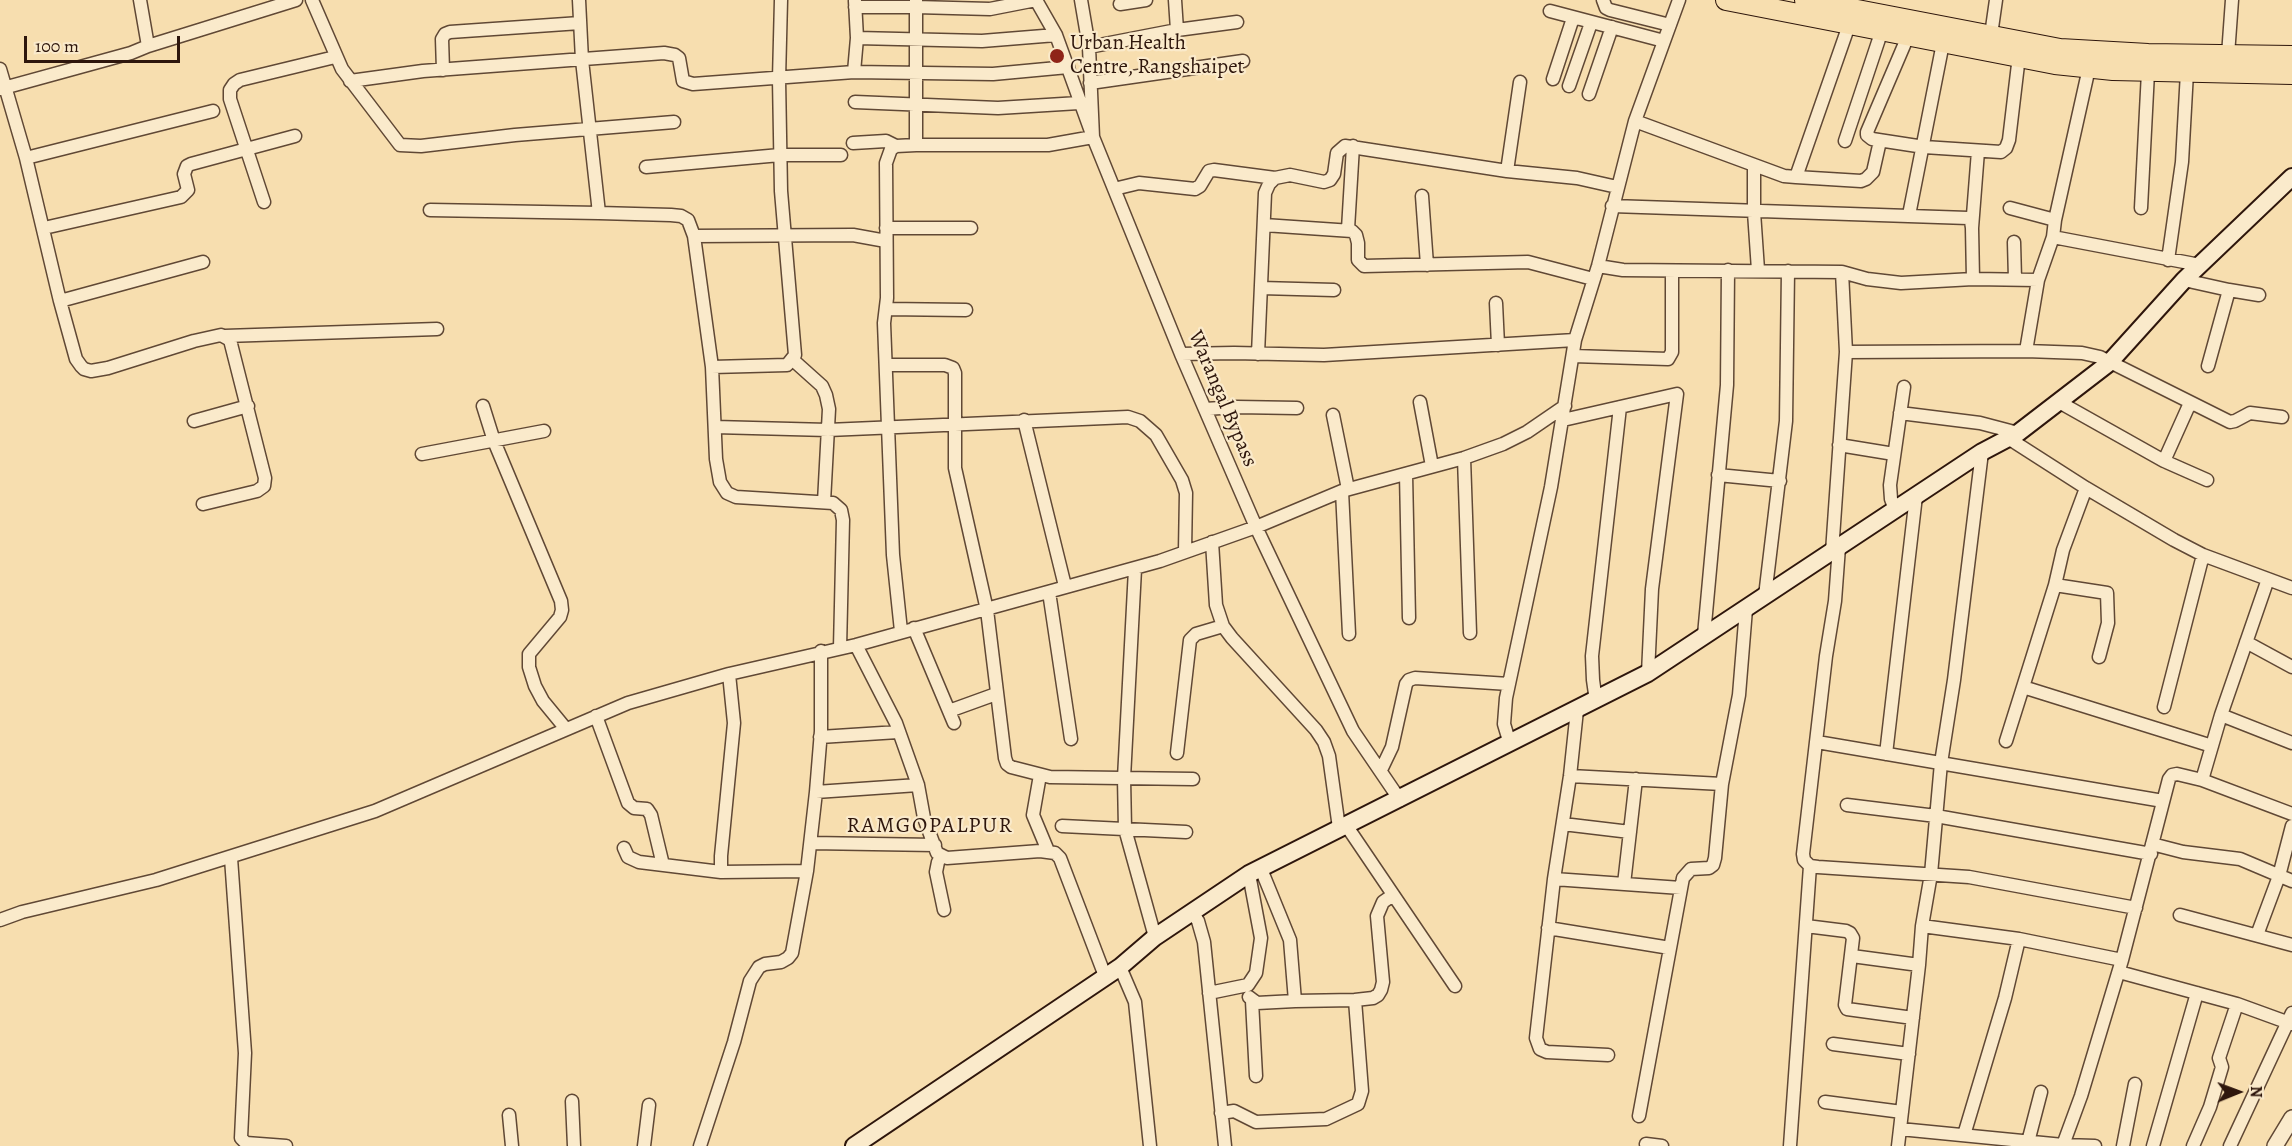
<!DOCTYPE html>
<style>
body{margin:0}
#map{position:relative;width:2292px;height:1146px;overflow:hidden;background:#f7deaf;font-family:Alegreya,serif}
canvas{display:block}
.north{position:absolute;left:2208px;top:1062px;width:60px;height:60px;-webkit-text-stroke:4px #faeacb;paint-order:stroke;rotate:89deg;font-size:16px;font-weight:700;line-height:24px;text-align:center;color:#2e160c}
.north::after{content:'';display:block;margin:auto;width:21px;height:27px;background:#2e160c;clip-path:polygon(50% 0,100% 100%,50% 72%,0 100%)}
.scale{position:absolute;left:24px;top:36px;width:156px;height:27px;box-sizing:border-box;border:3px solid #2e160c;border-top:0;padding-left:8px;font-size:18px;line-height:21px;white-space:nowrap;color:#2e160c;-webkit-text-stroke:4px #faeacb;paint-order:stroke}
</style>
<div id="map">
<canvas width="2292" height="1146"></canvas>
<div class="north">N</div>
<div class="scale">100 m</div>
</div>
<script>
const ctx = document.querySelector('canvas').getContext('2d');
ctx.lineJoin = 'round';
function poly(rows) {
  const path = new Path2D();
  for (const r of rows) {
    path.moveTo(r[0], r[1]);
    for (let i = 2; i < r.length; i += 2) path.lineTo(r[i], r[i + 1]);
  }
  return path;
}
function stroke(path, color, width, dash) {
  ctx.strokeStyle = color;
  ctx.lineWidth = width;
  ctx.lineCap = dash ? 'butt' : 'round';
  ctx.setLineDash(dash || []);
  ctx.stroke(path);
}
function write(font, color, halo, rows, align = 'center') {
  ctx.font = font + ' Alegreya,serif';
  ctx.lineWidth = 4.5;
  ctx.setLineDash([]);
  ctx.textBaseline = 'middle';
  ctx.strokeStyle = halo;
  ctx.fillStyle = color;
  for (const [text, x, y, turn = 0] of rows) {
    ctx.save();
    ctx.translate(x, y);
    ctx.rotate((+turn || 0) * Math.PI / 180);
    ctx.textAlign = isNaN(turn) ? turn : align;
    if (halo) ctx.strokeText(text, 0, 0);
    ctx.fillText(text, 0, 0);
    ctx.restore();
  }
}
const minor = poly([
 [312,0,342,69,400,145,421,146,515,135,674,122],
 [579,0,582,60,599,213,671,215,681,216,688,220,694,236,712,367,716,459,720,482,727,493,736,497,833,503,841,510,843,520,840,648],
 [1036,0,1056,35,1093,137,1181,354,1256,527,1353,731,1400,800],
 [1175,0,1177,30],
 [1603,0,1606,8,1610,10,1670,25],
 [1120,4,1146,0],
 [855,7,916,7,990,9,1036,0],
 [1550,11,1664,41],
 [1991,35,1996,0],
 [1908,36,1867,132,1867,135,1872,139,1924,147,2001,152,2006,148,2009,140,2019,56],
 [857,38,982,41,1056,35],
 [148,46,296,0],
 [1089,47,1177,30,1237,22],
 [2228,55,2232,0],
 [2089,68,2055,220,2053,237,2038,280,2026,351,2082,353,2100,357,2230,422,2235,421,2250,413,2282,417],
 [0,69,26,158,60,301,76,359,81,366,84,369,91,371,108,368,194,341,221,335,230,340,265,478,264,486,257,491,203,504],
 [443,70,442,39,445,34,450,32,580,23],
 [854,72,857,38,855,1],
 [1553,79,1573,18],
 [350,81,423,71,664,53,675,55,679,58,683,81,693,84,854,72,993,74,1068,67],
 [1090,83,1243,61],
 [1569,86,1591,23],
 [0,89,131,53,148,46,140,0],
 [1589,94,1612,27],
 [855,102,998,108,1079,103],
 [1635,121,1784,176,1796,177,1849,25],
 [1845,141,1882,30],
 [853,143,886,141,896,146],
 [916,145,1048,145,1093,137,1089,47,1081,0],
 [26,158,213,111],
 [1754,165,1754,212,1758,270],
 [646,167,780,155,841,155],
 [1507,171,1520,82],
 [1796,177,1861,181,1866,179,1873,172,1880,141],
 [1114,189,1139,183,1195,189,1200,186,1209,171,1214,170,1275,178],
 [1422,196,1427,265],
 [264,202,230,99,230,90,234,84,240,80,335,57],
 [1612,206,1968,218,1971,221,1972,228,1973,279],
 [2010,208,2055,220],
 [2141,208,2148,72],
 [430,210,599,213],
 [1909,215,1943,43],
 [1264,225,1352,231,1356,235,1358,243,1358,260,1364,266,1528,262,1593,279],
 [44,228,181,197,188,190,184,174,187,166,191,164,295,136],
 [886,228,971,228],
 [1972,228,1978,151],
 [1348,229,1353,146],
 [694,236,853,235,886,241],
 [2053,237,2200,265],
 [2014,242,2015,279],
 [2168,260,2182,162,2187,72],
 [1598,266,1623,270,1842,272,1867,279,1901,283,1973,279,2038,280],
 [2184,280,2229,290,2208,366],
 [1261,288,1334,290],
 [2229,290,2259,295],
 [60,301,203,262],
 [1496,303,1498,345],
 [886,309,966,310],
 [225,336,437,329],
 [1846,352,2026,351],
 [1181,354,1234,353,1324,355,1575,340],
 [1258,354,1265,193,1269,184,1275,178,1290,175,1324,182,1330,180,1334,174,1337,153,1345,146,1507,171,1577,178,1617,187],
 [1573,356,1668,359,1672,352,1672,271],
 [793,360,822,386,826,395,829,409,824,502],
 [886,365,945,365,953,368,955,373,955,468,987,610,1005,758,1007,764,1011,767,1050,777,1193,779],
 [712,367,787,365,795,355,781,191,779,79,781,0],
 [1420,402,1432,466],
 [2059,402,2164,461],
 [2190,403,2164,461,2207,480],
 [483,406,494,441,561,601,562,610,560,617,529,654,529,667,535,686,543,701,566,729],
 [1205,409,1237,407,1297,408],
 [1900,413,1980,423,2018,433],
 [1333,415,1348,489],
 [1024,420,1065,586],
 [1563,420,1677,394,1652,589,1648,673],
 [194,421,248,406],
 [715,427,828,430,1128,417,1140,421,1156,435,1182,480,1186,493,1185,551],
 [2008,438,2086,488,2174,540,2203,555,2292,588],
 [1839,445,1894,454],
 [422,454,544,431],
 [1464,458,1470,633],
 [1406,474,1409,618],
 [1718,475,1780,481],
 [2086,488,2063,550,2055,585,2023,687,2212,746],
 [1342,491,1349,634],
 [1895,510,1891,499,1890,485,1904,387],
 [1212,542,1216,605,1223,626,1232,638,1316,730,1324,742,1329,756,1339,828],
 [1839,547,1835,601,1826,656,1803,854,1804,860,1810,866,1818,867,1969,877,2136,908],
 [1832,552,1846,352,1842,272],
 [1135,569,1124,778,1125,829,1155,937],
 [2055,585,2107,593,2108,623,2099,657],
 [1049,592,1071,739],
 [1765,596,1786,421,1788,271],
 [914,628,954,723],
 [901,631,893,555,884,323,887,298,886,163,891,149,896,146,916,145,916,0],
 [1704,635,1727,385,1728,270],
 [2246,642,2292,667],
 [856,645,896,723,918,785,924,818,937,853,947,858,1040,851,1055,853,1060,858,1105,976],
 [729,674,734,723,721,856,721,872,807,871],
 [1596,701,1593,680,1592,656,1620,407],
 [2164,707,2203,555],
 [1577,710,1570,776,1554,879,1536,1038,1540,1049,1547,1052,1608,1055],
 [949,711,996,694],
 [2221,715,2292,743],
 [596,716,628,803,634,808,647,809,651,815,663,865],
 [820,737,898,732],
 [2006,741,2023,687],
 [1817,742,2163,801],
 [1510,744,1504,724,1506,698,1551,487,1575,340,1598,266,1635,121,1679,0],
 [1177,753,1190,640,1196,634,1223,626],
 [1886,754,1916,496],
 [1381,770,1392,747,1406,684,1409,680,1415,678,1509,684],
 [1040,775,1033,815,1048,851],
 [1570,776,1722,784],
 [2202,780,2292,814],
 [816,792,918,785],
 [1847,805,1936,816,2151,854],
 [1563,824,1630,832],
 [1346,825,1455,986],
 [1062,826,1186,832],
 [811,843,935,845],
 [2152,844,2183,852,2240,859,2292,881],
 [624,848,628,857,639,862,721,872],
 [941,857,938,862,936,872,944,910],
 [231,858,245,1053,241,1138,246,1143,286,1146],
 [1554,879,1681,888],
 [1624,884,1636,779],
 [1192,912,1198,921,1204,942,1225,1146],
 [2180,915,2292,945],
 [0,920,22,912,156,880,375,811,628,703,729,674,856,645,1160,561,1256,527,1342,491,1464,458,1503,444,1527,432,1565,406],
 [1806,926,1846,931,1850,933,1853,938,1845,1005,1847,1009,1913,1018],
 [1922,926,2019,939,2122,960],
 [1548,928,1670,948],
 [2257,935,2279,876,2292,826],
 [1852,956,1919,965],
 [1120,967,1135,1002,1150,1146],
 [2119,972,2237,1004,2292,1024],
 [1209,993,1248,985,1256,973,1261,938,1249,874],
 [1249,997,1257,1003,1295,1001],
 [1355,1000,1373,998,1378,995,1381,990,1383,982,1377,916,1383,902,1393,895],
 [1252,1001,1256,1076],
 [1833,1044,1909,1054],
 [572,1101,574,1146],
 [1825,1102,1902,1112],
 [1221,1113,1234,1111,1256,1122,1326,1119,1358,1104,1362,1091,1355,1000,1295,1001,1290,940,1261,869],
 [509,1115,512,1146],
 [1639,1116,1683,878,1691,869,1709,868,1713,865,1715,858,1722,784,1739,695,1746,609],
 [1900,1129,2063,1145,2095,1146],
 [1964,1135,2005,998,2019,939],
 [2028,1142,2041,1092],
 [1646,1144,1662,1146],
 [2063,1145,2081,1096,2122,960,2169,779,2172,775,2177,774,2202,780,2221,715,2268,579],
 [644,1146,649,1105],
 [700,1146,734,1042,750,981,759,967,765,964,781,962,788,958,792,953,807,871,816,792,821,731,821,651],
 [1790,1146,1810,866],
 [1898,1146,1919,965,1922,926,1931,874,1941,763,1954,680,1982,452],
 [2123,1146,2135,1084],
 [2153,1146,2197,993],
 [2193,1146,2210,1107,2222,1067,2219,1058,2237,1004],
 [2230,1146,2292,1013]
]);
const tertiary = poly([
 [2275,1146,2292,1118]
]);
const secondary = poly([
 [854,1146,1120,967,1155,937,1249,874,1648,673,1982,452,2018,433,2109,363,2184,280,2292,177]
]);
const trunk = poly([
 [1726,0,2055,64,2113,70,2292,74],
 [1805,0,2060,49,2148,54,2292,56]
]);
stroke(minor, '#604835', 15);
stroke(tertiary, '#604835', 18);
stroke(secondary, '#2e160c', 20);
stroke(trunk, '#2e160c', 22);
stroke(minor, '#faeacb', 12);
stroke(tertiary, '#faeacb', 15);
stroke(secondary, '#faeacb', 16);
stroke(trunk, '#f7deaf', 20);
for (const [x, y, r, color] of [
 [1057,56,8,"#8f2418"]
]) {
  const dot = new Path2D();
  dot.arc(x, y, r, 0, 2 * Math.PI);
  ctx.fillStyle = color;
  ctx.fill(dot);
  stroke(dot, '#faeacb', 2);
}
write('21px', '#2e160c', '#faeacb', [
 ["Urban Health",1070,44],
 ["Centre, Rangshaipet",1070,68]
], 'left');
write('21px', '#2e160c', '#faeacb', [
 ["Warangal Bypass",1222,399,67]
]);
ctx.letterSpacing = '1.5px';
write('22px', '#2e160c', '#faeacb', [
 ["RAMGOPALPUR",930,827]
]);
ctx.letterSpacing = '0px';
</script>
